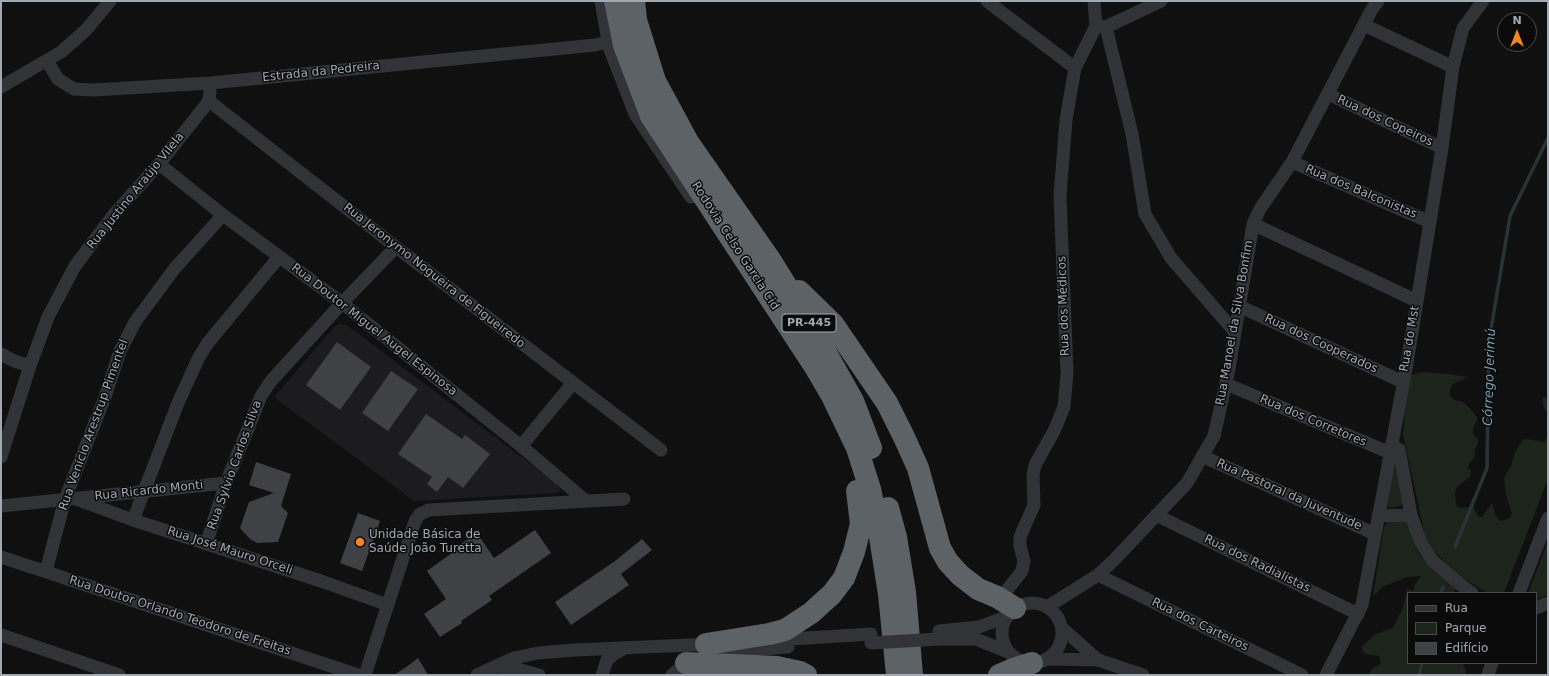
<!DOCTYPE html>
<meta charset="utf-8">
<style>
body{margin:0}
#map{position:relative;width:1549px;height:676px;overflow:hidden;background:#101011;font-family:"DejaVu Sans",sans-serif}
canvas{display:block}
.frame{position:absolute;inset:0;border:2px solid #a1aab2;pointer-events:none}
.legend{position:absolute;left:1407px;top:592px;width:130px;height:72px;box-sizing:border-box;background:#0b0b0c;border:1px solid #474b4e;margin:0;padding:5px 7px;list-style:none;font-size:12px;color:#a1aab2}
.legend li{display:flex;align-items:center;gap:8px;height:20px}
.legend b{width:20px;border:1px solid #474b4e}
.north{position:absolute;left:1497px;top:12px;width:40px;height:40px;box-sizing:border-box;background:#0b0b0c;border:1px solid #474b4e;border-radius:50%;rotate:0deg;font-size:11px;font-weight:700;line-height:16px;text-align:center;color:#a1aab2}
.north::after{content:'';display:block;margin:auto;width:14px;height:18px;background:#f18528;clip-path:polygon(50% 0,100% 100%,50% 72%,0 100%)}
</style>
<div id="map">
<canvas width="1549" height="676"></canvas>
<div class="frame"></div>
<ul class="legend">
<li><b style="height:5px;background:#313336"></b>Rua</li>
<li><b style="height:11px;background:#1d241c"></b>Parque</li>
<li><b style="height:11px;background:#3f4144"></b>Edifício</li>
</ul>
<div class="north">N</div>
</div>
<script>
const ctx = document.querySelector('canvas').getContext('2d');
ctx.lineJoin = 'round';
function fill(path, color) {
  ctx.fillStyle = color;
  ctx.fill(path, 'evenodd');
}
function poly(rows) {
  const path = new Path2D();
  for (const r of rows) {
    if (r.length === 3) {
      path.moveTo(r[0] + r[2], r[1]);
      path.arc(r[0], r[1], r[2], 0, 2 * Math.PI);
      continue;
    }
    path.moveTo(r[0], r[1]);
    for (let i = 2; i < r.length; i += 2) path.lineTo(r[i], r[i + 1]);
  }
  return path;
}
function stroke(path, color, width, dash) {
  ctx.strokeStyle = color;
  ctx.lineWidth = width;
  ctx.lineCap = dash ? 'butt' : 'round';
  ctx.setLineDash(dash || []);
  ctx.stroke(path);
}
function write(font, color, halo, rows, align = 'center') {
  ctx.font = font + ' "DejaVu Sans",sans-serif';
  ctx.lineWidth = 3;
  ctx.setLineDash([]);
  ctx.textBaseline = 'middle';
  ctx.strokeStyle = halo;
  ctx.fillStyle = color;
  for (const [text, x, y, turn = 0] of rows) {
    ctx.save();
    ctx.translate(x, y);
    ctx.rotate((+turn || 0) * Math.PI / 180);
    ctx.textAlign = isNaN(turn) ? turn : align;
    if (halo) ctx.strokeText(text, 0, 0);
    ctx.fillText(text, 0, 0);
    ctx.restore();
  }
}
fill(poly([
 [340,324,346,325,355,331,557,484,560,489,560,491,557,493,414,501,274,397,335,326]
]), '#1c1c1e');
fill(poly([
 [1422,372,1449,374,1467,377,1453,384,1450,389,1450,396,1455,400,1462,402,1468,406,1477,417,1477,421,1473,427,1474,435,1478,439,1477,445,1475,449,1475,457,1469,464,1468,468,1471,471,1470,477,1457,487,1455,492,1456,505,1459,508,1469,507,1471,504,1479,517,1482,517,1492,503,1495,514,1500,521,1510,518,1512,514,1506,495,1504,477,1511,466,1515,452,1523,440,1527,439,1544,442,1548,435,1548,479,1504,593,1487,593,1461,577,1437,554,1429,545,1425,536,1403,434,1408,379,1411,375],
 [1543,397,1548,398,1548,414,1543,406],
 [1395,463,1403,505,1390,508,1387,506,1393,464],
 [1391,521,1406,521,1408,523,1416,549,1429,565,1455,588,1455,593,1408,593,1408,663,1462,663,1465,668,1466,675,1368,675,1372,669,1381,664,1379,656,1365,654,1361,647,1376,634,1393,628,1403,608,1407,590,1413,590,1415,585,1421,576,1408,577,1384,586,1373,596,1384,527,1387,523],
 [1548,541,1548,595,1536,600,1536,593,1528,593]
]), '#1d241c');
stroke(poly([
 [1455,547,1487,468,1489,341,1510,216,1548,138],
 [1441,593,1443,587],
 [1419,675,1422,663]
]), '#293337', 3.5);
fill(poly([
 [337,342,371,367,340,410,306,385],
 [391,371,418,389,388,431,362,413],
 [426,414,462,439,465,435,490,454,463,488,448,477,437,492,427,484,432,477,398,454],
 [256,462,291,474,281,506,288,513,278,542,257,543,250,539,240,528,249,502,274,493,249,485],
 [358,513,380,521,362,571,340,563],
 [535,530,551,553,489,596,492,600,461,621,462,623,440,637,424,614,446,599,427,571,456,550,455,548,477,533,494,558],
 [642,539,652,550,621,574,629,585,571,625,555,602,615,561],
 [418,658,428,675,394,675,409,665]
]), '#3f4144');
stroke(poly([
 [601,1,609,47,635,114,691,197],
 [987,1,1075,68],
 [1364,25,1453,67],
 [1098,26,1106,27,1161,1],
 [1106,27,1132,134,1145,214,1171,258,1235,332],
 [47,61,58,79,74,89,93,90,211,83,595,45,608,42],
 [1,87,61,52,86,30,110,1],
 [1328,94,1442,148],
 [209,101,396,247,661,450],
 [1292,162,1430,222],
 [159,164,223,215,342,303,521,446,586,501],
 [1253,224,1417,301],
 [1239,306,1403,382],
 [1,354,14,361,30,366],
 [1226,384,1400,457],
 [521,446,573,383],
 [1399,449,1411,515,1421,543,1433,561,1461,585,1472,593],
 [1202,456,1375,534],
 [1,457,30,366,48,317,75,266,115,213,159,164,209,101,210,92],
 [73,498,133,520,321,581,388,605],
 [1,506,226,483],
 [1156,515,1358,614],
 [1378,516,1411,515],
 [133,520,178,403,198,359,207,344,279,257],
 [206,544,226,483,261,396,271,381,342,303,396,247],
 [1,557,358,675],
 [46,571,65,499,105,397,120,351,135,322,175,268,223,215],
 [1098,575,1302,675],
 [1519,593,1548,518],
 [1000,599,1022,571,1024,561,1020,546,1020,537,1034,505,1033,475,1035,465,1054,431,1064,407,1067,373,1060,196,1066,120,1075,68,1096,26,1094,1],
 [1032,633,30],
 [1047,607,1098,575,1114,560,1187,483,1214,436,1229,369,1253,224,1260,209,1292,162,1372,9,1378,1],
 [1536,608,1548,603],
 [1062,628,1098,660],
 [939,631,979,627,1008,616],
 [1,635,119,675],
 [939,639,976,639,1008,652],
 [775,640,871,634],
 [718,652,788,647],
 [1048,659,1098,660,1143,675],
 [495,667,517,669,539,675],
 [365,675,415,521,420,514,429,510,624,499],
 [477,675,514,658,538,653,575,650,713,644],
 [602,675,607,660,614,654,625,648],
 [672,675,686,663,691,660],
 [1326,675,1362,605,1406,369,1442,148,1453,67,1463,28,1483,1],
 [1488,675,1492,663]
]), '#313336', 13);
stroke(poly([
 [615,1,624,45,651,116,815,367,832,396,857,448,870,489,880,537,889,594,897,675],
 [634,1,636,20,655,81,688,142,771,261,809,323,853,401,871,448],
 [799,291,833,324,887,403,904,437,918,468,940,548,948,562,960,575,978,589,997,597,1015,608],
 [888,508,896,537,905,592,912,675],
 [706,644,769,634,785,630,811,613,832,594,844,578,854,552,861,524,857,491],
 [686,663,777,667,800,672,806,675],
 [999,675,1013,669,1032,663]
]), '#5d6267', 22);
stroke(poly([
 [871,643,939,639]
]), '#313336', 13);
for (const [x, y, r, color] of [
 [360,542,5,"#f18528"]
]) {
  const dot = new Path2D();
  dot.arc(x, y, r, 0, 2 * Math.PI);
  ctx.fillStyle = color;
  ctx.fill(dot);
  stroke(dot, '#0b0b0c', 1.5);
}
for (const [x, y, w] of [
 [809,323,54]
]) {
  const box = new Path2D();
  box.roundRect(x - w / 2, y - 9, w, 18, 3);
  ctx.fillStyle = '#0b0b0c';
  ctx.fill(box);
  stroke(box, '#a1aab2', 1);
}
write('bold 11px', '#a1aab2', null, [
 ["PR-445",809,323]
]);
write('12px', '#a1aab2', '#0b0b0c', [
 ["Estrada da Pedreira",321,72,-6],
 ["Rua dos Copeiros",1385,121,25],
 ["Rua Justino Araújo Vilela",136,191,-51],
 ["Rua dos Balconistas",1361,192,23],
 ["Rodovia Celso Garcia Cid",735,246,57],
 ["Rua Jeronymo Nogueira de Figueiredo",434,276,38],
 ["Rua dos Médicos",1064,306,-92],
 ["Rua Manoel da Silva Bonfim",1235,323,-80],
 ["Rua Doutor Miguel Augel Espinosa",374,330,38],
 ["Rua do Mst",1410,339,-80],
 ["Rua dos Cooperados",1321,344,25],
 ["Rua dos Corretores",1313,421,23],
 ["Rua Venício Arestrup Pimentel",94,425,-70],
 ["Rua Sylvio Carlos Silva",235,465,-70],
 ["Rua Ricardo Monti",149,491,-6],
 ["Rua Pastoral da Juventude",1289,495,24],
 ["Rua José Mauro Orceli",230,551,18],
 ["Rua dos Radialistas",1257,564,26],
 ["Rua Doutor Orlando Teodoro de Freitas",180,616,18],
 ["Rua dos Carteiros",1200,625,26]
]);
write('12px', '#a1aab2', '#0b0b0c', [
 ["Unidade Básica de",369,535],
 ["Saúde João Turetta",369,549]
], 'left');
write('italic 13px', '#779fae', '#0b0b0c', [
 ["Córrego Jerimú",1490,377,-88]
]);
</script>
